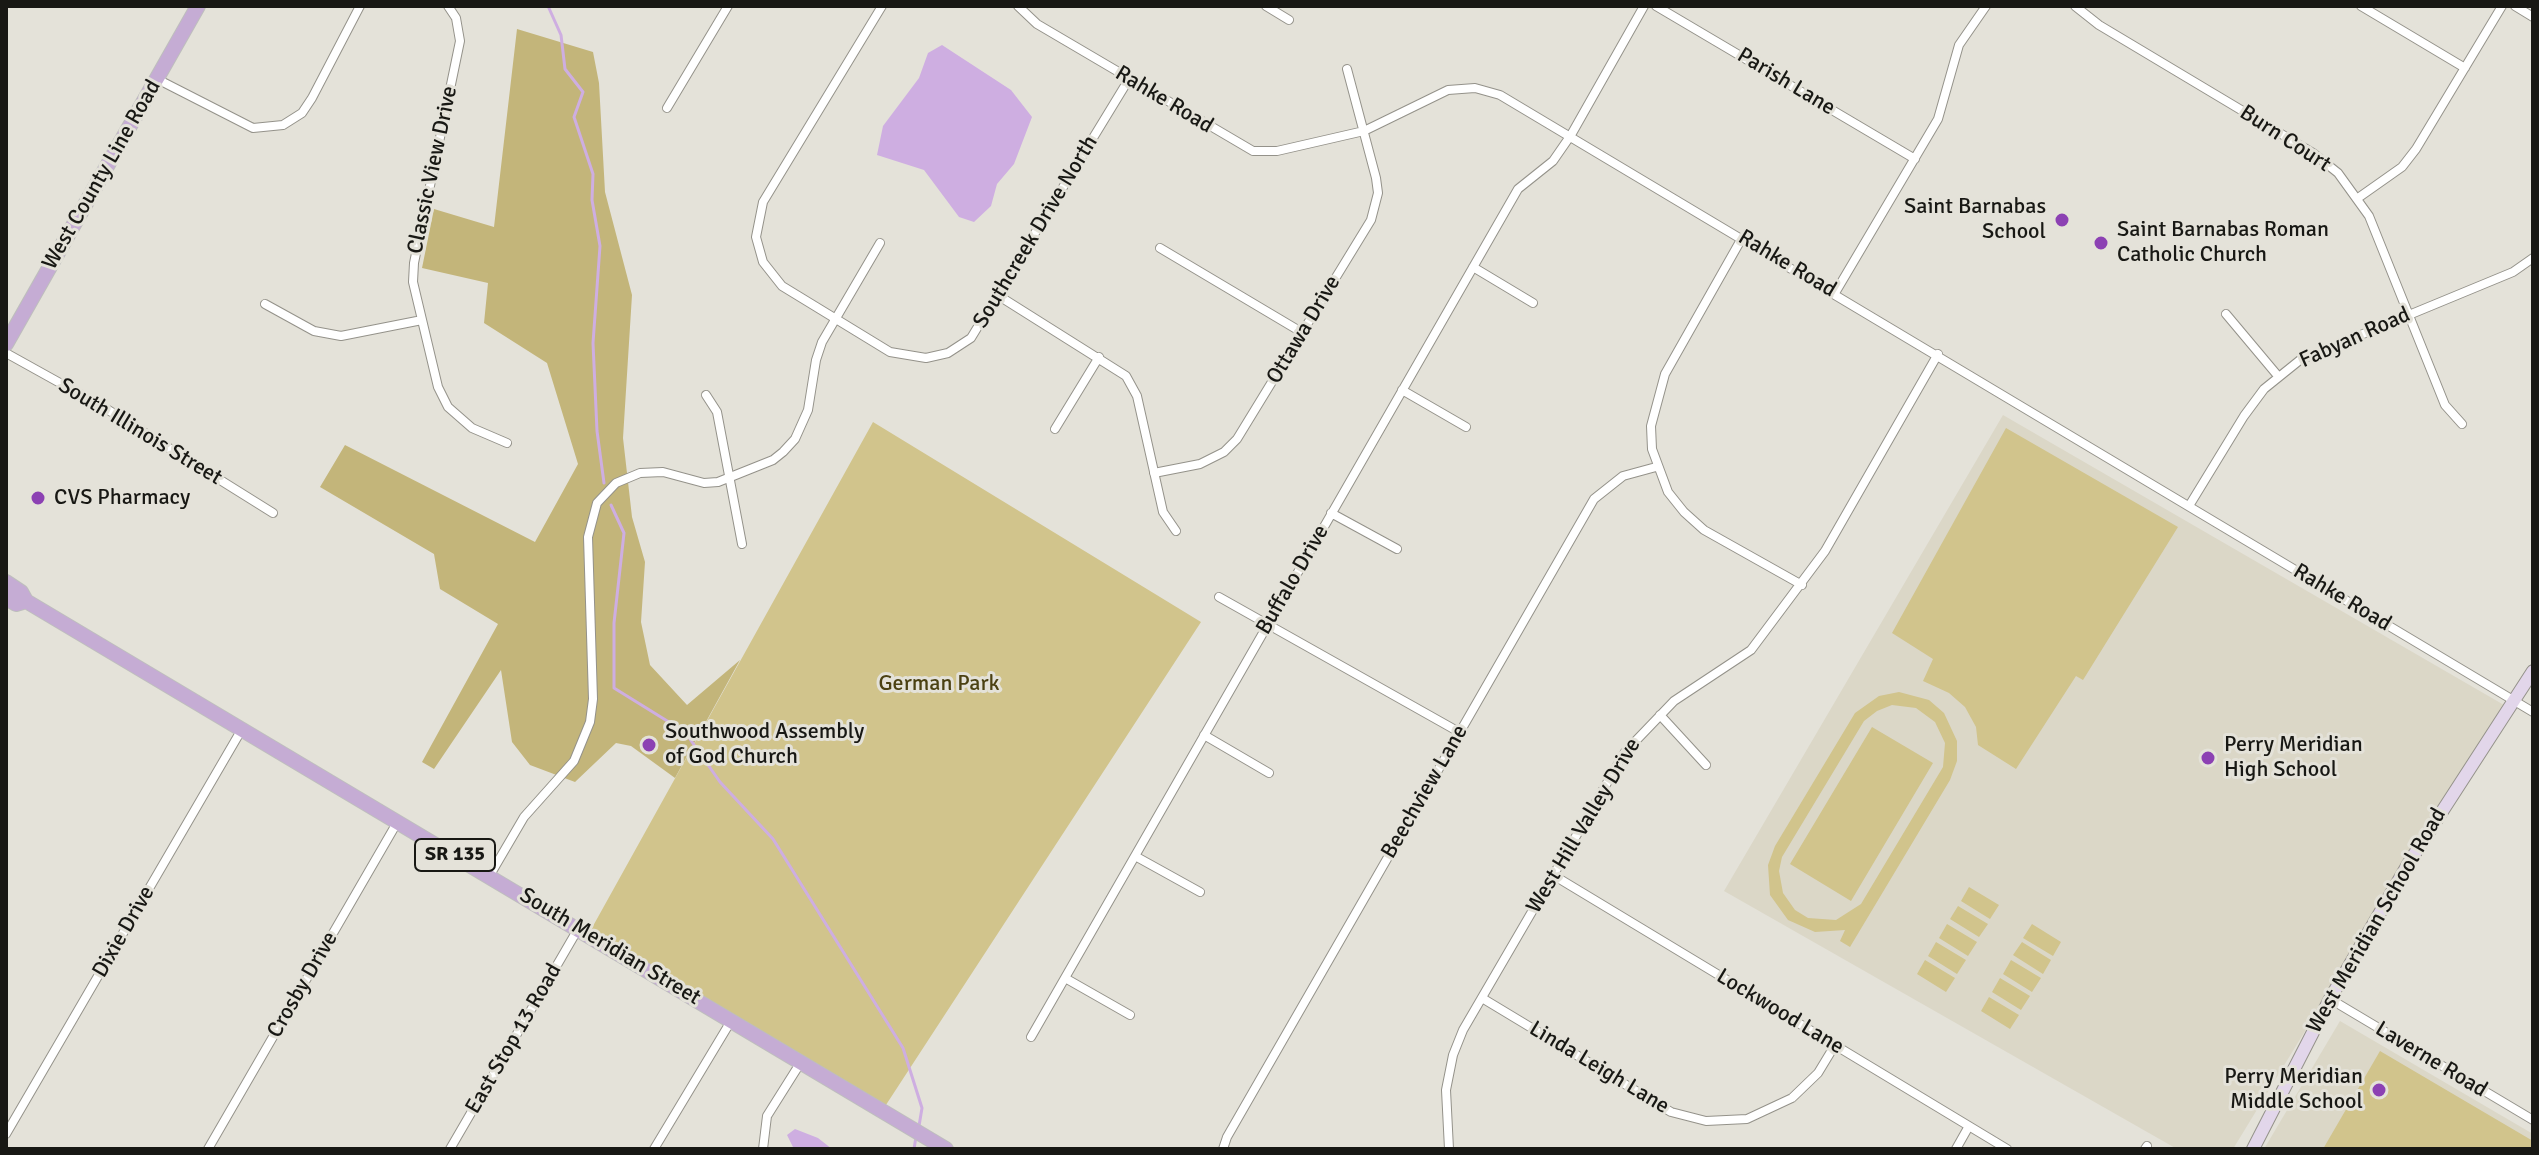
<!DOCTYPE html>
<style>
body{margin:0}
#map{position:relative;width:2539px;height:1155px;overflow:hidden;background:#e4e2d9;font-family:Signika,sans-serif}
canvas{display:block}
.frame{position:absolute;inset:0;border:8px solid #181814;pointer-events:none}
</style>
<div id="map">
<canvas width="2539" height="1155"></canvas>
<div class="frame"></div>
</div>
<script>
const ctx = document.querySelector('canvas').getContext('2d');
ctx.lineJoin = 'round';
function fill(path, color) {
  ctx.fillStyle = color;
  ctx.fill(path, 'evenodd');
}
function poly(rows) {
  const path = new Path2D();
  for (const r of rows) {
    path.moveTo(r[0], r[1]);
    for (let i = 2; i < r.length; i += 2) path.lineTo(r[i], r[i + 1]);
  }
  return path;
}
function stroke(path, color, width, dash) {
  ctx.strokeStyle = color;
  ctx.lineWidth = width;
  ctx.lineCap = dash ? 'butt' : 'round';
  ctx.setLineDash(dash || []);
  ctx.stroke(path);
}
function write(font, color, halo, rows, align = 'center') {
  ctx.font = font + ' Signika,sans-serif';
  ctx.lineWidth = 6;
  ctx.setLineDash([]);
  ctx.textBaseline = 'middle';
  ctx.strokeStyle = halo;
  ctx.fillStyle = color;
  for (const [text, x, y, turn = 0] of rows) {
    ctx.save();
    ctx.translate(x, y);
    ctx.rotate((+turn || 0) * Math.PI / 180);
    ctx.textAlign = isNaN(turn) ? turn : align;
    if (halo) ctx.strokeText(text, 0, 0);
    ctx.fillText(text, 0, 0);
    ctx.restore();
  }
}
fill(poly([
 [2003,415,2504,705,2233,1149,2177,1149,1724,891],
 [2340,1021,2533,1134,2533,1149,2264,1149]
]), '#dbd7c7');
fill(poly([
 [873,422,1201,622,882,1111,588,935],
 [2006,428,2178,527,2083,680,2076,676,2016,769,1978,745,1976,727,1965,707,1949,693,1923,681,1933,659,1892,633],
 [1899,692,1929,700,1944,713,1957,741,1957,761,1950,780,1850,947,1840,941,1845,930,1815,932,1788,920,1770,895,1768,865,1775,846,1855,713,1879,696],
 [1892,705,1916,708,1935,722,1945,743,1943,767,1861,904,1836,920,1808,918,1795,910,1783,893,1779,871,1782,857,1864,721,1877,711],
 [1872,727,1933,763,1851,901,1790,864],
 [1969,887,1999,905,1990,919,1961,901],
 [1958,906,1988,924,1979,937,1950,919],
 [1947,924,1977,942,1968,956,1939,938],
 [2032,924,2061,942,2053,956,2023,938],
 [1936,942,1966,960,1957,974,1928,956],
 [2022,942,2051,960,2043,974,2013,955],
 [1925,960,1955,978,1946,992,1917,974],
 [2011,960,2041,978,2032,992,2003,974],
 [2000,978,2030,996,2021,1010,1992,992],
 [1989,997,2019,1015,2010,1029,1981,1011],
 [2380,1051,2533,1141,2533,1149,2323,1149]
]), '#d1c48c');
fill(poly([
 [517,29,593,52,599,83,605,192,632,295,623,438,632,517,645,562,641,622,650,665,687,705,740,660,675,778,631,746,616,743,575,782,530,765,512,742,501,670,434,769,422,762,498,624,440,589,434,554,320,487,345,445,535,542,578,464,547,363,484,323,488,283,422,268,434,209,494,227]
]), '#c3b57a');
fill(poly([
 [942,45,1011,90,1032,117,1014,164,997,184,991,206,974,222,959,217,924,170,877,155,883,126,919,78,928,53],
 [795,1129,818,1138,832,1149,794,1149,787,1135]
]), '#ceaee1');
stroke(poly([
 [548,6,561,35,565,69,583,92,574,117,593,174,592,200,600,246,593,343,597,431,604,483],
 [611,505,624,533,614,623,614,688,685,732,720,782,773,839,903,1048,922,1108,919,1126],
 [914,1149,916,1137]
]), '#ceaee1', 3);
const street = poly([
 [448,6,456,18,460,41,414,263,413,282,438,387,448,407,472,428,507,443],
 [882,6,763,202,756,237,763,262,782,286,890,352,926,358,948,353,971,338,1129,79],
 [1018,6,1037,24,1253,151,1277,151,1364,131,1448,90,1475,88,1500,95,2533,712],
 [1266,6,1289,20],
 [1656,6,1915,159],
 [2075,6,2099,25,2313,153,2338,173,2369,216,2445,405,2462,424],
 [2361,6,2465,68],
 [2515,6,2533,17],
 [157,79,253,128,283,125,302,113,312,98,360,6],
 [667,108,728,6],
 [2358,198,2402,167,2416,149,2502,6],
 [1742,238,1665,374,1651,426,1652,449,1668,492,1684,512,1704,530,1802,585],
 [1160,248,1303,333],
 [1473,267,1533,303],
 [1835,293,1938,119,1959,45,1986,6],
 [999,296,1126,376,1137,396,1163,512,1176,531],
 [265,304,314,331,341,336,422,320],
 [2226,314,2278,376],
 [6,353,105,408,273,513],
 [1402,390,1466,427],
 [706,395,717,412,742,544],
 [1055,429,1099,357],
 [1154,473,1200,464,1224,452,1237,439,1371,220,1378,193,1376,178,1347,69],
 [2189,506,2244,416,2264,389,2300,360,2513,272,2533,258],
 [1331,513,1397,549],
 [1219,597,1459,732],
 [1660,715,1706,765],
 [1204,735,1269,773],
 [1135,856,1200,892],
 [490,875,524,817,574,761,590,722,593,699,588,537,597,503,616,483,640,473,663,472,704,483,718,482,773,460,783,452,795,439,808,410,816,360,822,342,880,243],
 [1553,875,2007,1149],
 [1065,978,1130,1015],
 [1482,998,1671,1112,1706,1121,1747,1119,1792,1098,1818,1073,1835,1045],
 [2330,999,2533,1120],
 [1031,1037,1518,189,1553,161,1571,135,1644,6],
 [6,1134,242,729],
 [208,1149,398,821],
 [450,1149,578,929],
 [654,1149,731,1021],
 [763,1149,767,1116,801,1062],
 [1223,1149,1227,1137,1594,499,1623,476,1656,467],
 [1449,1149,1446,1090,1453,1055,1463,1030,1625,752,1674,701,1751,650,1825,551,1938,354],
 [1956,1149,1969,1126],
 [2145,1149,2147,1146]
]);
const secondary = poly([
 [2253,1149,2330,999,2410,861,2533,671]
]);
const primary = poly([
 [6,344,198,6],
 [6,582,21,592,26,601,946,1149],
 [6,598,16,604,26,601]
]);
stroke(street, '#94928a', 10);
stroke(secondary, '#94928a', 14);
stroke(primary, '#bebebd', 16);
stroke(street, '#fff', 8);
stroke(secondary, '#e2d6ea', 12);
stroke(primary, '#c5acd4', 14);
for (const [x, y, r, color] of [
 [2062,220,8,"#8c41b3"],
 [2101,243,8,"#8c41b3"],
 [38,498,8,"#8c41b3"],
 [649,745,8,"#8c41b3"],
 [2208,758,8,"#8c41b3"],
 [2379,1090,8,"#8c41b3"]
]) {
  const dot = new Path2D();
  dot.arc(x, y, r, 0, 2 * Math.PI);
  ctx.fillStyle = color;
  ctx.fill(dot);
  stroke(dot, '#e4e2d9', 3);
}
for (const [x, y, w] of [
 [455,855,80]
]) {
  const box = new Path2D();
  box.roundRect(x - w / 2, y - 16, w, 32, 6);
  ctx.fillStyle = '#e4e2d9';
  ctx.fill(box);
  stroke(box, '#181814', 2);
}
write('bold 20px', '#181814', null, [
 ["SR 135",455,855]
]);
write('22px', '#181814', '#e4e2d9', [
 ["Parish Lane",1786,82,31],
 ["Rahke Road",1164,100,31],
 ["Burn Court",2285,139,33],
 ["Classic View Drive",433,170,-78],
 ["West County Line Road",102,175,-60],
 ["Southcreek Drive North",1036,232,-59],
 ["Rahke Road",1787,264,31],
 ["Ottawa Drive",1304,330,-59],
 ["Fabyan Road",2355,338,-24],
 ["South Illinois Street",140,432,31],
 ["Buffalo Drive",1293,580,-60],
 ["Rahke Road",2342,598,31],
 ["Beechview Lane",1425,792,-60],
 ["West Hill Valley Drive",1584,826,-59],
 ["West Meridian School Road",2377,921,-60],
 ["Dixie Drive",124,932,-60],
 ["South Meridian Street",610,947,31],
 ["Crosby Drive",303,985,-60],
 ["Lockwood Lane",1780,1012,31],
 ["East Stop 13 Road",514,1039,-60],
 ["Laverne Road",2431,1060,31],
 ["Linda Leigh Lane",1599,1068,31]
]);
write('22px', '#181814', '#e4e2d9', [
 ["Saint Barnabas",2046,207,"right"],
 ["School",2046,232,"right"],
 ["Saint Barnabas Roman",2117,230],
 ["Catholic Church",2117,255],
 ["CVS Pharmacy",54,498],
 ["Southwood Assembly",665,732],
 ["of God Church",665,757],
 ["Perry Meridian",2224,745],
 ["High School",2224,770],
 ["Perry Meridian",2363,1077,"right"],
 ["Middle School",2363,1102,"right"]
], 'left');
write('22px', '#4b4112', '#e4e2d9', [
 ["German Park",939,684]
]);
</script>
